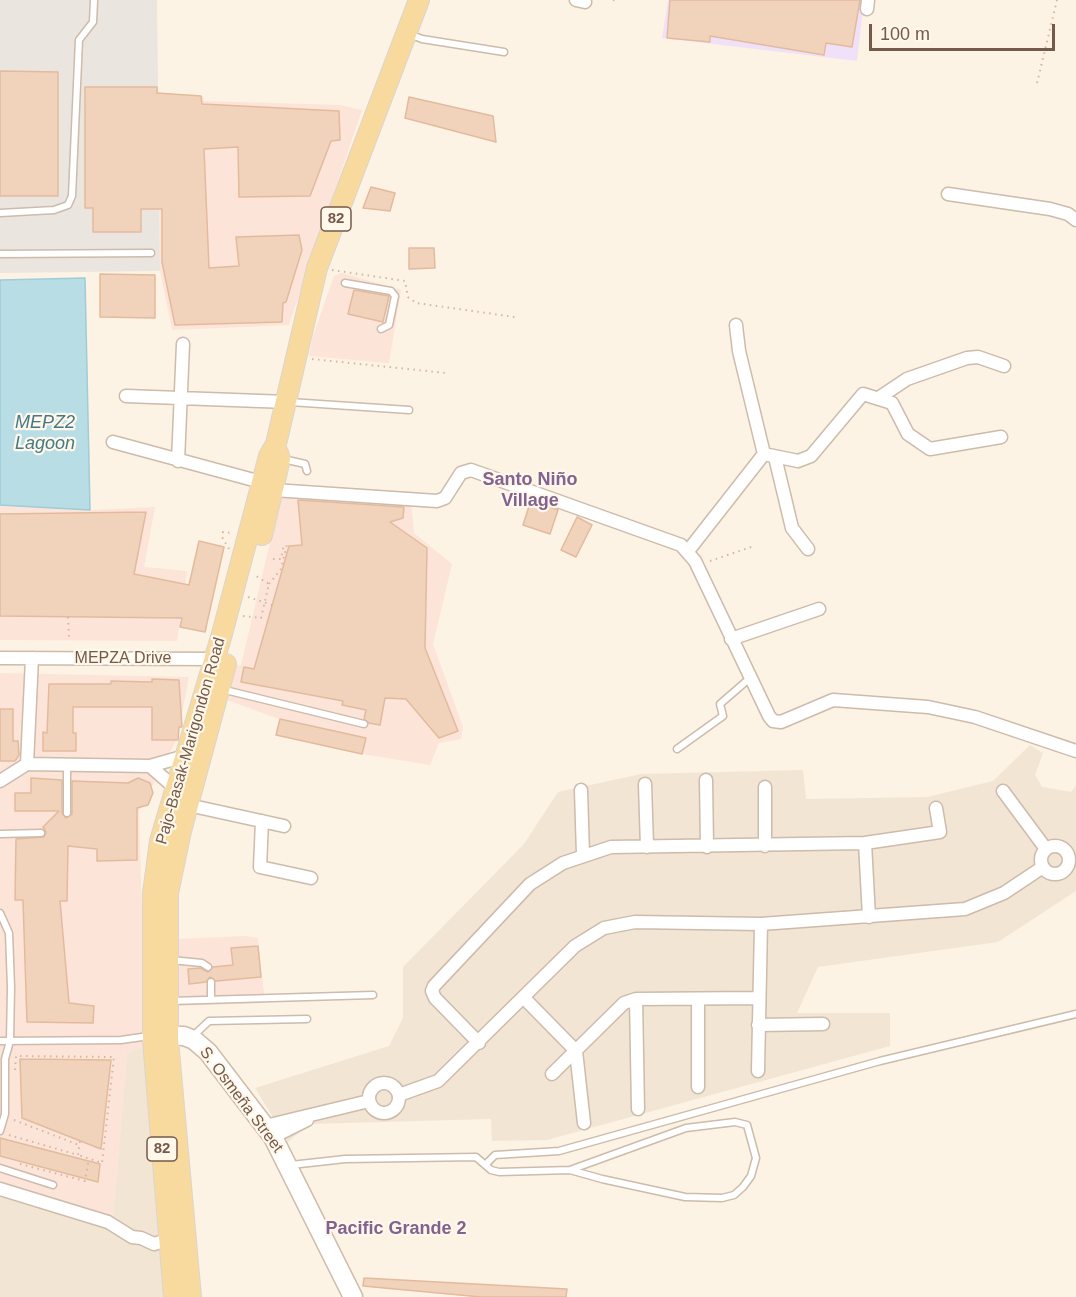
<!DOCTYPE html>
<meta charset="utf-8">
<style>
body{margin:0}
#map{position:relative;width:1076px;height:1297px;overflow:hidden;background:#fcf3e4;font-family:Arial,sans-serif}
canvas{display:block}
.scale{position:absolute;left:869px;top:24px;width:186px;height:27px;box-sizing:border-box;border:3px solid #745a4a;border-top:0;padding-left:8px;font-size:18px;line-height:21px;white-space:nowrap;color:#745a4a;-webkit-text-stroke:4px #fff7ea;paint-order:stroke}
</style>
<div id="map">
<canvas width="1076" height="1297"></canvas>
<div class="scale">100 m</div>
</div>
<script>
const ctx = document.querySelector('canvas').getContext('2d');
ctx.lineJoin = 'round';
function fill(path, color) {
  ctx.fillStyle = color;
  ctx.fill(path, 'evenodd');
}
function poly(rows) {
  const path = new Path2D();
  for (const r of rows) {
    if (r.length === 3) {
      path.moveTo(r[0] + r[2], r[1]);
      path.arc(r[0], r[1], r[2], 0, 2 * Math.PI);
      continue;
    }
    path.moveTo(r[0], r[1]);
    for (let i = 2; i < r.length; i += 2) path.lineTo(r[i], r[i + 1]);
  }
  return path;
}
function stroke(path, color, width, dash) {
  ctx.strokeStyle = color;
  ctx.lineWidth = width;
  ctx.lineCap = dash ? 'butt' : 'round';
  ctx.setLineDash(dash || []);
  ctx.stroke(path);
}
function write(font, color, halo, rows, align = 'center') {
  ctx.font = font + ' Arial,sans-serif';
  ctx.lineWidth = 4.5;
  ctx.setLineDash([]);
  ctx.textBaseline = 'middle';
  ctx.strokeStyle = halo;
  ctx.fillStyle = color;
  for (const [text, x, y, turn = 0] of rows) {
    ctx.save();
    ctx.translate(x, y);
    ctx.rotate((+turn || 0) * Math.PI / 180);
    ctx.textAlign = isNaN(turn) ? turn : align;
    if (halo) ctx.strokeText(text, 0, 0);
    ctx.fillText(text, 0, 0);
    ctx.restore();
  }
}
fill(poly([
 [1030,745,1043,753,1035,775,1042,787,1071,792,1076,786,1076,891,998,942,818,967,797,1013,890,1013,890,1046,547,1140,492,1141,491,1119,309,1124,288,1142,255,1088,389,1046,403,1018,403,967,524,844,558,792,641,774,803,770,806,799,927,797,993,781],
 [146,1047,153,1127,155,1200,165,1297,0,1297,0,1186,112,1228,127,1052]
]), '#f3e5d3');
fill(poly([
 [159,93,203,96,204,101,340,105,362,110,289,325,172,330,160,271],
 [342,273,401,290,389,363,309,356,312,339,334,276],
 [281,496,411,501,414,533,452,564,433,644,463,727,461,739,439,743,430,765,362,754,276,735,279,719,224,699,234,666,241,665],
 [0,505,90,510,155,507,144,567,187,571,177,641,0,640],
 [0,673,189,677,177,739,139,811,146,1047,127,1053,112,1229,0,1186],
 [244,936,258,938,265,1003,179,1006,177,939]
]), '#fce4d8');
fill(poly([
 [0,0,157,0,160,271,0,273]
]), '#ebe5df');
fill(poly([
 [668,0,864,0,857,61,662,38]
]), '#f0e1f8');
const water = poly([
 [85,278,90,510,0,505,0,280,85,278]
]);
fill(water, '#b9dde5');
stroke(water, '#9fccd7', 1.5);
const building = poly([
 [670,0,860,0,852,47,826,43,824,55,710,36,710,42,667,38,670,0],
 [0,71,58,72,58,196,0,196,0,71],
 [85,87,157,87,157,93,201,96,202,104,339,111,340,140,331,141,310,196,239,197,238,147,204,149,209,268,239,266,236,237,299,235,302,250,286,302,283,303,282,322,175,325,162,262,162,209,141,209,141,232,93,232,93,208,85,208,85,87],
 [409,97,493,116,496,142,405,118,409,97],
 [371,187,395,193,390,211,363,208,371,187],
 [409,248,434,248,435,268,409,269,409,248],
 [100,274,155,275,155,318,100,317,100,274],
 [354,290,389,296,383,322,348,314,354,290],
 [298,500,404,507,403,518,390,522,427,548,425,648,458,731,439,738,406,699,385,698,380,725,369,723,364,719,366,710,342,705,343,701,241,682,244,667,254,669,289,546,302,545,298,500],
 [531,500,558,510,550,534,523,525,531,500],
 [146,512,134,574,189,585,199,541,224,547,205,632,180,627,182,618,0,616,0,514,146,512],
 [577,517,592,525,576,557,561,550,577,517],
 [152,679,179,680,182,727,179,727,178,740,152,740,152,707,73,707,73,733,76,733,76,751,43,751,43,732,47,733,49,684,111,684,111,681,152,682,152,679],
 [0,709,13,709,13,741,18,741,19,755,15,761,0,761,0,709],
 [280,719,366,738,362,754,276,735,280,719],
 [31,778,62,780,62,813,66,818,72,814,72,781,128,783,138,778,150,783,153,793,148,805,137,808,137,860,97,861,97,849,68,846,67,901,60,901,69,1003,94,1006,93,1023,27,1022,23,900,15,900,16,839,44,837,46,832,43,827,59,811,15,811,15,793,31,793,31,778],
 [258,946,261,977,216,981,210,977,206,982,189,984,188,969,200,968,208,972,213,967,233,965,231,948,258,946],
 [20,1059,111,1060,101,1149,22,1118,20,1059],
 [0,1138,100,1164,98,1182,0,1156,0,1138],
 [364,1278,567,1289,566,1297,481,1297,363,1286,364,1278]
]);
fill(building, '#f1d3bc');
stroke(building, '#e3ba9d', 1.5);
const lane = poly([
 [409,34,422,39,504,52],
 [0,213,54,210,68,205,72,196,79,40,93,22,94,0],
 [0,254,151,253],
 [345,283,391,291,395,296,389,325,381,329],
 [290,402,409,410],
 [283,459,305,464,307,471],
 [221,689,364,724],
 [677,749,723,716,720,704,750,678],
 [67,813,67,765],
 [0,834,41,833],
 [0,913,9,933,11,987,10,1041,5,1059,5,1114,0,1131],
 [171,960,202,963,208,967],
 [211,982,211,999],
 [170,1001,373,995],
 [191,1038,209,1021,307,1019],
 [0,1041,121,1040,149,1036],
 [486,1164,495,1155,559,1151,880,1061,1076,1014],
 [291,1165,345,1159,476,1157,491,1170,499,1172,570,1170,686,1128,735,1122,747,1125,756,1158,751,1176,743,1187,734,1195,722,1198,685,1197,602,1179,570,1170],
 [0,1168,53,1185]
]);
const street = poly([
 [576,0,585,2],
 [867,9,868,0],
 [948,194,1050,209,1068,214,1076,220],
 [736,325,739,351,764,454,798,461,811,456,863,394,892,403,908,434,930,449,1001,437],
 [126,396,287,402],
 [880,397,907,379,967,358,978,357,1004,366],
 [113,442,261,482],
 [775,457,792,528,808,549],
 [178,461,183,344],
 [274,490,437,501,445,498,461,473,471,470,681,545,695,561,769,716,773,721,781,722,833,700,928,707,975,717,1076,751],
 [688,551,764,454],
 [731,639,819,609],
 [0,658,214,659],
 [27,764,32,658],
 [150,766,175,788],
 [706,780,707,847],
 [0,781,27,764,150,766,185,756],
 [645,784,647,847],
 [581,790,583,855],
 [1003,791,1046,849],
 [188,805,284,826],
 [262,821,260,867,311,878],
 [865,843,869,917],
 [765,846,765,787],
 [1055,860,14],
 [524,998,576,1051,584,1123],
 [636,999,638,1109],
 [758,1025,823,1024],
 [479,1043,435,998,432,991,434,986,530,884,563,863,611,847,865,843,940,832,936,808],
 [758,1071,761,924],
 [552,1074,624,1003,636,999,758,998],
 [384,1098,15],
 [698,1087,698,999],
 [399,1095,438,1081,575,946,604,928,635,922,761,924,965,909,1004,893,1043,867],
 [265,1126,369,1101],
 [273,1137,307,1120],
 [0,1189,108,1222,132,1237,141,1238,154,1244,170,1239]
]);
const secondary = poly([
 [153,1035,184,1036,194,1040,208,1052,273,1137,353,1297]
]);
const primary = poly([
 [262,535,280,459,278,453],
 [174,1297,153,1040,153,893,160,841,222,634,269,456,276,444,317,268,419,0],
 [191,1297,168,1040,168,893,181,831,226,664]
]);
stroke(lane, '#cdbbab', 9);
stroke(street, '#cdbbab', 15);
stroke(secondary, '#d0bca8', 21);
stroke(primary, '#dbd4d0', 22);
stroke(poly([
 [613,0,617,1],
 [1037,83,1057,0],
 [332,270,405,281,408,297,416,303,515,317],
 [312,359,446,373],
 [229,549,222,537,223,532,231,533],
 [273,559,281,559,284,544],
 [710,561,754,546],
 [269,584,281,569,287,544,284,544],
 [248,597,272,605],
 [243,616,261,618,269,584,253,574],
 [68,617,69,637],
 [15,1070,16,1056,114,1057,102,1163,78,1155],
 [14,1120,79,1145],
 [9,1135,78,1155,80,1141],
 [20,1164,85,1181,89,1159]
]), '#d5b6a0', 2, [1.5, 4.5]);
stroke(lane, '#fff', 6);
stroke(street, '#fff', 12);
stroke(secondary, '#fff', 18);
stroke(primary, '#f9da9e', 20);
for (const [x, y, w] of [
 [336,219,30],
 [162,1149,30]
]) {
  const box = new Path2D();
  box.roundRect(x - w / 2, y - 12, w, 24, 4.5);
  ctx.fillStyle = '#fff7ea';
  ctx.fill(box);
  stroke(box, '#745a4a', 1.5);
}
write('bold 15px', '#745a4a', null, [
 ["82",336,219],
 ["82",162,1149]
]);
write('16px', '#745a4a', '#fff7ea', [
 ["MEPZA Drive",123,659],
 ["Pajo-Basak-Marigondon Road",191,741,-74],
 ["S. Osmeña Street",241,1100,53]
]);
write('italic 18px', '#447a87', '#fff7ea', [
 ["MEPZ2",45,423],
 ["Lagoon",45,444]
]);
write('bold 18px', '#826290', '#fff7ea', [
 ["Santo Niño",530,480],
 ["Village",530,501],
 ["Pacific Grande 2",396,1229]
]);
</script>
